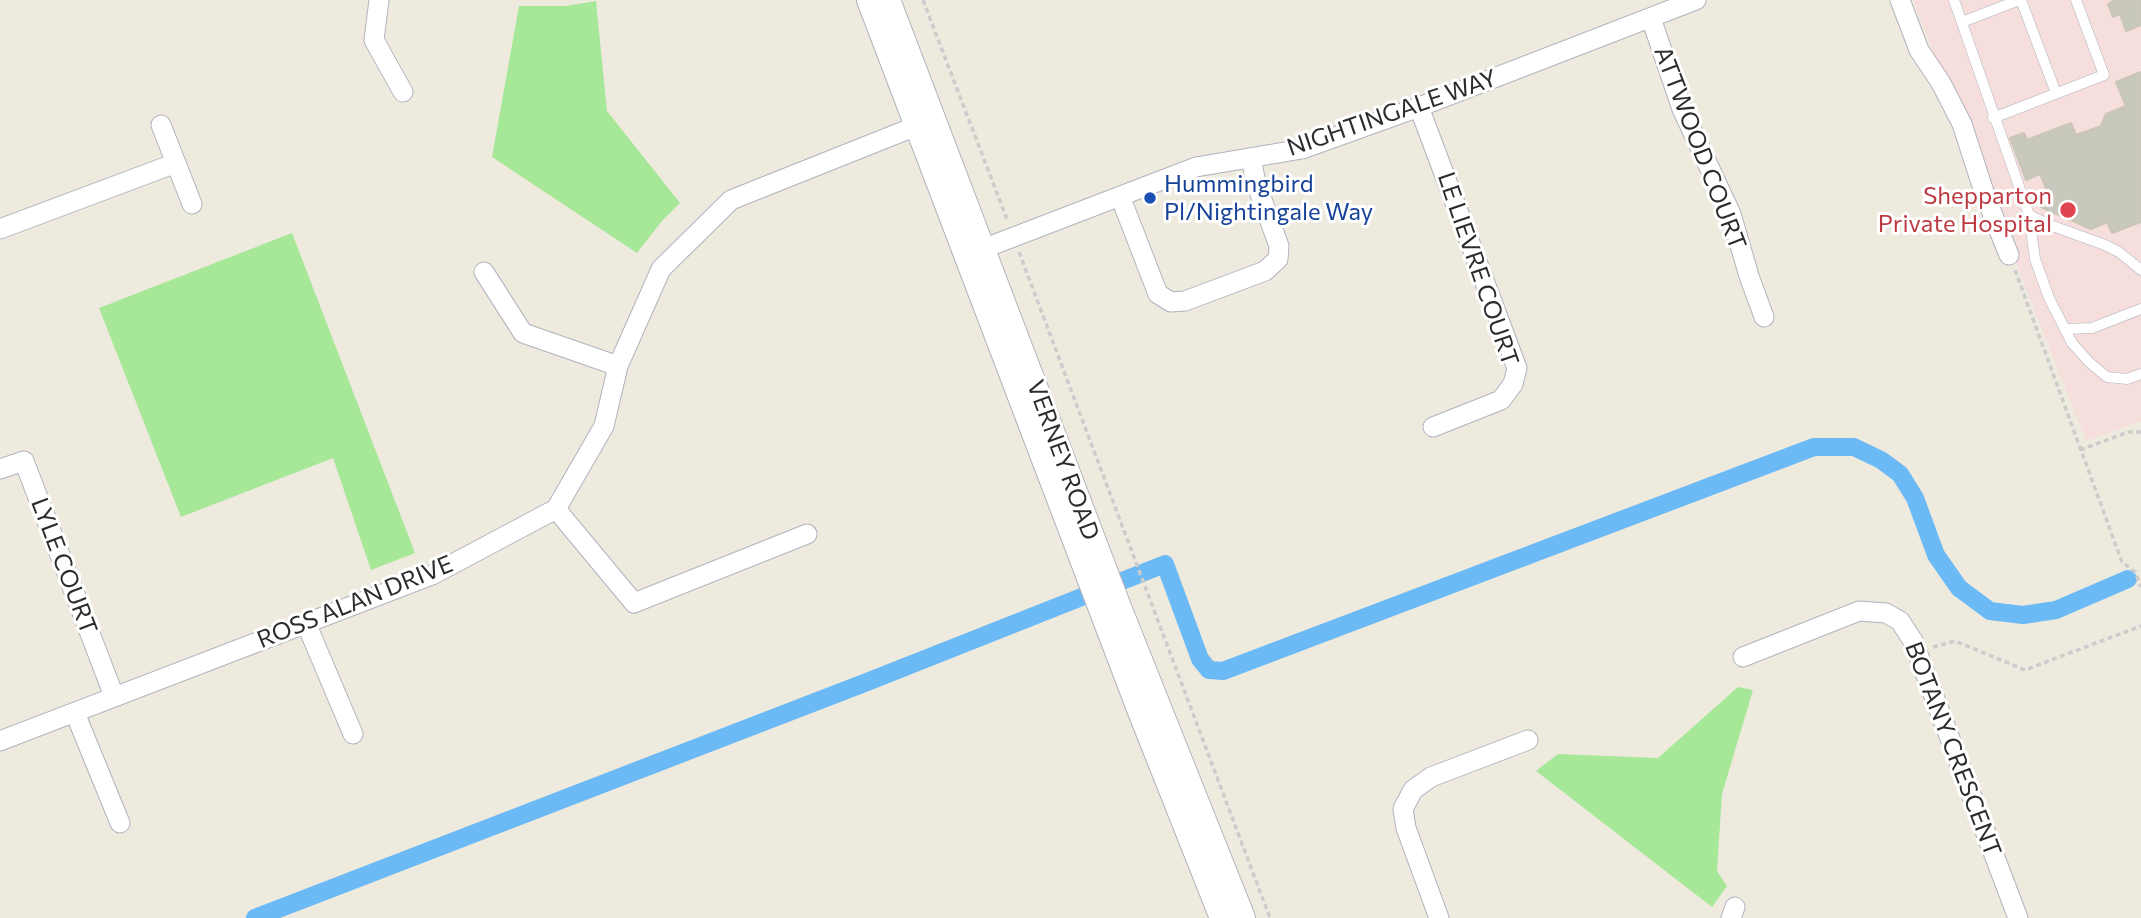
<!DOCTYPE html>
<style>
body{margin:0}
canvas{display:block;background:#eeeade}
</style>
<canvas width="2141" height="918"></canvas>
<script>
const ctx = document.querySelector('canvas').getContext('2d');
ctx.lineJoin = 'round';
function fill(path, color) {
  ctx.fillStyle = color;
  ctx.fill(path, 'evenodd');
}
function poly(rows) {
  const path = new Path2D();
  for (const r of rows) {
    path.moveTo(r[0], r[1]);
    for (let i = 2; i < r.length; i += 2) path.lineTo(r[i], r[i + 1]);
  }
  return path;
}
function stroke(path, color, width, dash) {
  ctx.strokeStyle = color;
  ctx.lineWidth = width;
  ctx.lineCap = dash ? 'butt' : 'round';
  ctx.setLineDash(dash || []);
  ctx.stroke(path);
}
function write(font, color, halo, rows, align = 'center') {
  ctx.font = font + ' Commissioner,sans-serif';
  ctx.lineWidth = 6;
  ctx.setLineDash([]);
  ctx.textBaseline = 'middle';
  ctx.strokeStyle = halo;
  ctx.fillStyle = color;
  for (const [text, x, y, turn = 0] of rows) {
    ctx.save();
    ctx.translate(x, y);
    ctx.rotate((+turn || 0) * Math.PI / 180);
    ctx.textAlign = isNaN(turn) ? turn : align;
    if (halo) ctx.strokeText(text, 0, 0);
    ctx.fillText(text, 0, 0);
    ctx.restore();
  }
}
fill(poly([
 [1913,0,2141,0,2141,421,2086,441]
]), '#f5dedb');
fill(poly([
 [596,1,607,111,680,203,662,221,637,253,492,157,519,6,566,6],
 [292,233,415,553,371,570,333,458,181,517,99,308],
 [1738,687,1753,690,1722,794,1717,871,1727,886,1712,907,1536,771,1558,754,1658,758]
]), '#a6e798');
stroke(poly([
 [255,918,867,682,1165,564,1200,659,1209,670,1223,671,1814,447,1854,447,1881,460,1900,474,1915,498,1936,555,1959,588,1990,611,2023,615,2056,610,2128,579]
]), '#6cbaf5', 18);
const building = poly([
 [2115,0,2141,0,2141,25,2126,31,2120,14,2113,17,2108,4,2115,0],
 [2141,72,2141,222,2112,233,2107,222,2091,229,2041,207,2048,193,2040,174,2026,180,2010,138,2024,133,2027,140,2071,123,2076,135,2101,126,2106,114,2126,106,2116,82,2141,72]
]);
fill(building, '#c9c8bc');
stroke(building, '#cac6b7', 2);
const service = poly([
 [1954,0,2029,215,2050,225,2105,245,2119,252,2141,270],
 [2021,0,2056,93],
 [1962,22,2019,0],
 [1993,118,2104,75,2076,0],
 [2029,215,2035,259,2049,298,2072,343,2090,363,2107,377,2127,379,2141,374],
 [2065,329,2092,328,2141,309]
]);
const minor = poly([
 [379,0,374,40,403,92],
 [1900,0,1919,50,1941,83,1962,124,1986,198,2009,255],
 [1651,18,1682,109,1731,214,1749,276,1764,317],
 [1419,107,1517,368,1513,384,1501,400,1433,427],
 [161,125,192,204],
 [1120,196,1158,294,1171,302,1185,301,1265,271,1278,259,1279,246,1256,183,1251,158],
 [0,229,176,163],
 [972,253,1196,167,1302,149,1419,107,1696,0],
 [484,272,523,333,618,366],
 [0,469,24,461,114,696],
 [556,509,634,603,807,534],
 [306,623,353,734],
 [1743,657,1859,611,1886,613,1900,621,1913,641,2018,918],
 [75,713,120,823],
 [0,741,432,575,556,509,604,426,618,366,661,269,731,200,929,121],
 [1439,918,1406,828,1403,809,1413,790,1431,777,1528,740],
 [1731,918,1735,907]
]);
const tertiary = poly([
 [869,0,1139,709,1222,918],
 [888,0,1119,607,1243,918]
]);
stroke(service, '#b2b2c0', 11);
stroke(minor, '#b2b2c0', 21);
stroke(tertiary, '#b2b2c0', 26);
stroke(poly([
 [923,0,1008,222],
 [1019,252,1270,918],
 [2015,270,2122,562,2135,572,2141,587],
 [2080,450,2128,432,2141,432],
 [1933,647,1955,641,2025,670,2141,626]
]), '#ccc', 3.5, [5, 3.5]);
stroke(service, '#fff', 10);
stroke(minor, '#fff', 19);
stroke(tertiary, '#fff', 24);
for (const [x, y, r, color] of [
 [1150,198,7,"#1a4fb4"],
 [2068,210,9,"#e0444e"]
]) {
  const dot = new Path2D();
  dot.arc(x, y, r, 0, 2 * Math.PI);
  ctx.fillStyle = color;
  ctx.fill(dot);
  stroke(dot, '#fff', 2.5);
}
write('24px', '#2c2c2c', '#fff', [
 ["NIGHTINGALE WAY",1392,113,-19],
 ["ATTWOOD COURT",1700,148,69],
 ["LE LIEVRE COURT",1478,269,71],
 ["VERNEY ROAD",1063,460,70],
 ["LYLE COURT",64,566,69],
 ["ROSS ALAN DRIVE",355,602,-22],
 ["BOTANY CRESCENT",1953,749,69]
]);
write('24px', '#164399', '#fff', [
 ["Hummingbird",1164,184],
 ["Pl/Nightingale Way",1164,212]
], 'left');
write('24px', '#be3a42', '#fff', [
 ["Shepparton",2052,196],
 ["Private Hospital",2052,224]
], 'right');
</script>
